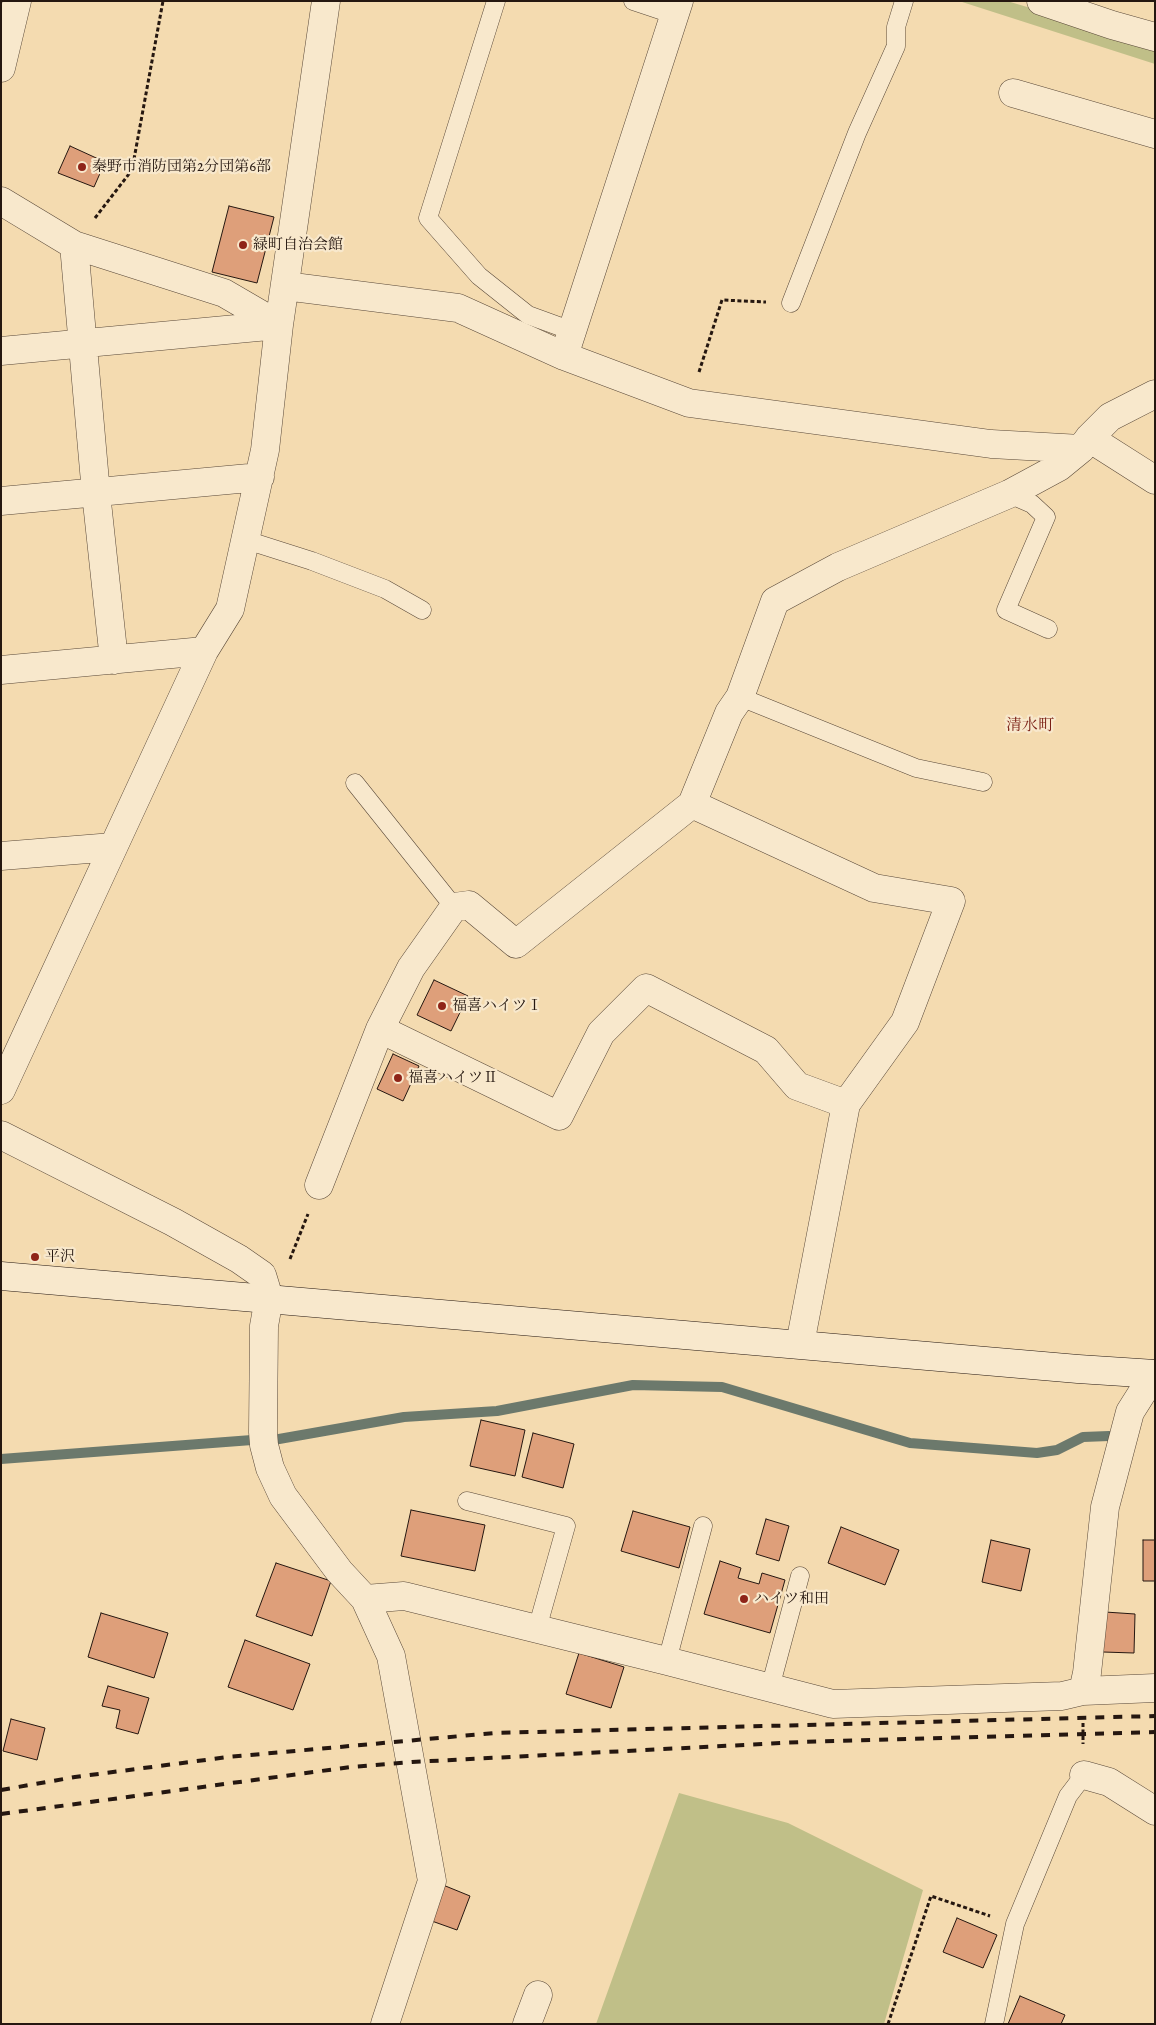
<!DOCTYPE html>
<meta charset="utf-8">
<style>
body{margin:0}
#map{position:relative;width:1156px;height:2025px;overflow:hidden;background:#f4dbb0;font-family:Alegreya,serif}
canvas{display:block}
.frame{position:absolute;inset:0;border:2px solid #251710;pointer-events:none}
</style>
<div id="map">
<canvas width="1156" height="2025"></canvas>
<div class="frame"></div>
</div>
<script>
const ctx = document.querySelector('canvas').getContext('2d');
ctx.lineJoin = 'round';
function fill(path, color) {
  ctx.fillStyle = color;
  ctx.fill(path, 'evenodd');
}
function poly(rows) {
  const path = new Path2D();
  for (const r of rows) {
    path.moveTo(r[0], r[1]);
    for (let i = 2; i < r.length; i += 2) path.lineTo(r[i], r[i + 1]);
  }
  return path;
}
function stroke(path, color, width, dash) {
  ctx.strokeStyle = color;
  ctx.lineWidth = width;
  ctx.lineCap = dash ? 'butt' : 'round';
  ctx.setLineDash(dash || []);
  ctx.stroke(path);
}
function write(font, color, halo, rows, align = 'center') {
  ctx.font = font + ' Alegreya,"Noto Serif JP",serif';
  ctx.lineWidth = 4.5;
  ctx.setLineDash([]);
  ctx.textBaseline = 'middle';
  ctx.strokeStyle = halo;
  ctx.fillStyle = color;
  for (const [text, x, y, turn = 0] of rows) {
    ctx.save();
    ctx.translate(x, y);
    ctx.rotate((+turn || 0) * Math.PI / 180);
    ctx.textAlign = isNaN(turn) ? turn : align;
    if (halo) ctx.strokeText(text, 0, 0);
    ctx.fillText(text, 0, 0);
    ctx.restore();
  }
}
fill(poly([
 [959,1,1007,1,1155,45,1155,64],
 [679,1793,788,1823,923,1890,884,2024,596,2024]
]), '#c0bf88');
stroke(poly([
 [279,1439,404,1417,497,1411,633,1385,722,1387,910,1443,1037,1453,1057,1450,1083,1437,1109,1436],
 [1,1459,252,1440]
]), '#6c796c', 10);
const building = poly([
 [70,146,105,162,94,187,58,173,70,146],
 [229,206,274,217,257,283,212,272,229,206],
 [434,980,468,996,451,1031,417,1015,434,980],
 [393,1054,419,1066,403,1101,377,1089,393,1054],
 [481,1420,525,1430,515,1476,470,1466,481,1420],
 [533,1433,574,1444,563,1488,522,1477,533,1433],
 [411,1510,485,1525,475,1571,401,1556,411,1510],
 [633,1511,690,1527,679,1568,621,1551,633,1511],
 [766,1519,789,1526,779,1561,756,1554,766,1519],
 [841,1527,899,1550,885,1585,828,1563,841,1527],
 [991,1540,1030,1549,1021,1591,982,1582,991,1540],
 [1143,1540,1155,1540,1155,1581,1143,1581,1143,1540],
 [720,1561,741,1568,738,1578,759,1584,762,1573,785,1580,770,1633,704,1614,720,1561],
 [276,1563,331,1581,312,1636,256,1616,276,1563],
 [1105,1612,1135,1614,1134,1653,1103,1652,1105,1612],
 [101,1613,168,1633,154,1678,88,1657,101,1613],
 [245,1640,310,1664,293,1710,228,1687,245,1640],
 [579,1653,624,1667,611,1708,566,1694,579,1653],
 [108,1686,149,1698,138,1734,116,1728,120,1710,102,1706,108,1686],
 [11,1719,45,1728,37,1760,3,1751,11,1719],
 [443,1885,470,1896,457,1930,429,1920,443,1885],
 [957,1918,997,1935,983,1968,943,1952,957,1918],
 [1020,1996,1065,2015,1061,2024,1008,2024,1020,1996]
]);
fill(building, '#de9f7a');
stroke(building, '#251710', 1);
const lane = poly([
 [496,1,428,218,479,276,528,315,572,331],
 [633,1,675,15],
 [791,303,857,133,896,46,896,27,904,1],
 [1009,494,1032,504,1046,517,1006,610,1048,629],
 [246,540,312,561,385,589,422,610],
 [740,697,916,768,983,782],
 [355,783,454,907],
 [467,1501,566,1526,537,1629],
 [667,1661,703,1526],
 [770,1688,800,1576],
 [994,2024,1015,1924,1068,1796,1084,1775]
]);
const street = poly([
 [1041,1,1112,25,1155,37],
 [1,68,17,1],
 [1013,93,1155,134],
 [1,201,74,245,224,293,279,325],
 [74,245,96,493,114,660],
 [285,286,458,308,564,356,689,403,991,444,1081,449],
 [1,351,279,325],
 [564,356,679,1],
 [1089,438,1155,480],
 [1,501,260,477],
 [1,670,204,651],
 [692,804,874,888,951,901,905,1022,846,1104,800,1344],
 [1,856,113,847],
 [380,1029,559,1116,601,1033,646,988,766,1050,797,1086,846,1104],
 [1,1090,204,651,230,609,265,450,279,325,326,1],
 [1,1135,173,1222,239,1259,262,1275,269,1298,264,1326,263,1432,264,1445,270,1468,283,1496,339,1571,365,1599,391,1656,432,1881,385,2024],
 [319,1185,380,1029,411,968,454,907,469,905,516,944,692,804,729,713,740,697,775,601,838,567,1009,494,1059,467,1081,449,1089,438,1110,417,1155,394],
 [365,1599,404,1596,667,1661,833,1704,1062,1696,1083,1691,1155,1688],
 [1083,1691,1087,1673,1105,1507,1130,1412,1154,1374],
 [1084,1775,1109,1782,1155,1811],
 [527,2024,538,1995]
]);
const secondary = poly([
 [1,1276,1078,1369,1155,1374]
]);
stroke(lane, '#594838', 19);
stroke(street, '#594838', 29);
stroke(secondary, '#251710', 29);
stroke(poly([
 [95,218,132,170,163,1],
 [699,372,722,300,766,302],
 [290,1259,308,1214],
 [1083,1723,1083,1744],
 [888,2024,931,1896,990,1916]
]), '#251710', 3, [4, 2.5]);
stroke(lane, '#f8e8cc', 18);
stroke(street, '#f8e8cc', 28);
stroke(secondary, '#f8e8cc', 28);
stroke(poly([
 [1,1790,75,1777,228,1757,494,1733,1155,1716],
 [1,1814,351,1767,412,1762,801,1742,1155,1732]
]), '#251710', 4, [9, 9]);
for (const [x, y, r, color] of [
 [82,167,5,"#8f2418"],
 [243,245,5,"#8f2418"],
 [442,1006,5,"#8f2418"],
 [398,1078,5,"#8f2418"],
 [35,1257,5,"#8f2418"],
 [744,1599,5,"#8f2418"]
]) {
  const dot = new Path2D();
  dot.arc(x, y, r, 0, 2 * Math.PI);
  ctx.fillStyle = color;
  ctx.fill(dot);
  stroke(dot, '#f8e8cc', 2);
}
write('15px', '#251710', '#f8e8cc', [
 ["秦野市消防団第2分団第6部",92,167],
 ["緑町自治会館",253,245],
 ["福喜ハイツⅠ",452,1006],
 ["福喜ハイツⅡ",408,1078],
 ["平沢",45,1257],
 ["ハイツ和田",754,1599]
], 'left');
write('16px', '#7a1f14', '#f8e8cc', [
 ["清水町",1030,726]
]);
</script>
